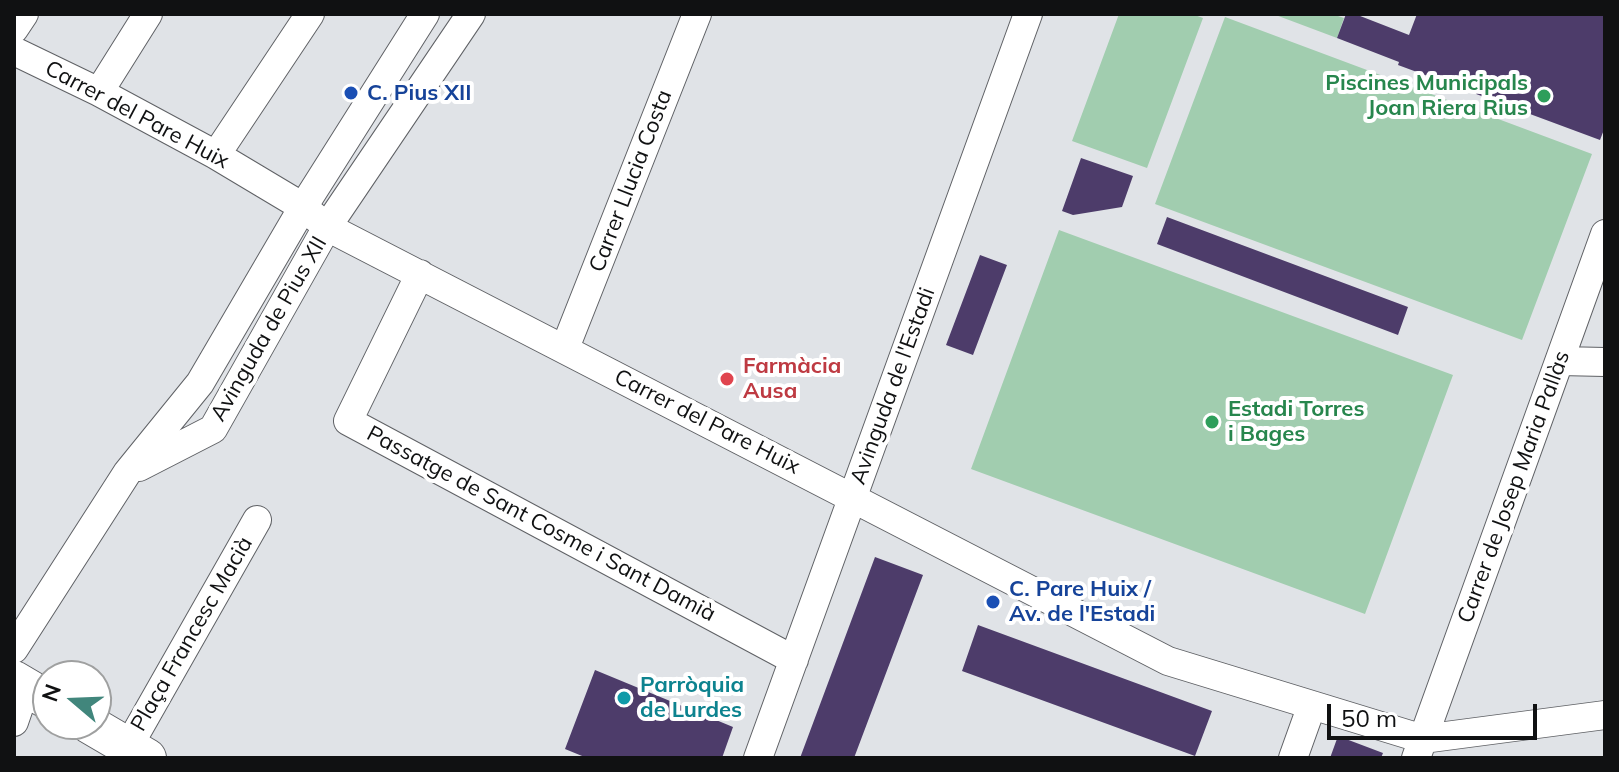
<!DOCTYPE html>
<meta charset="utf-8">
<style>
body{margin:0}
#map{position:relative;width:1619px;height:772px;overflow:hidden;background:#e0e3e7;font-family:Mulish,sans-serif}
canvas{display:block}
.frame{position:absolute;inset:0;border:16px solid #101112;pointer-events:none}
.north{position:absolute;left:32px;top:660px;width:80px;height:80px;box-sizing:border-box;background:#fff;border:2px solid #9fa0a0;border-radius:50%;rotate:289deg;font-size:22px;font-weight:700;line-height:32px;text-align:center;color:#101112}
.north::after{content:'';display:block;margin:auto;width:28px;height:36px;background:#41867c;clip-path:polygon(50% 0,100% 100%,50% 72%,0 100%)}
.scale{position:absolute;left:1327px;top:704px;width:210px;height:36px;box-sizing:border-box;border:4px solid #101112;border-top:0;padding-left:10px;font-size:24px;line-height:28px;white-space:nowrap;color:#101112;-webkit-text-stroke:6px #fff;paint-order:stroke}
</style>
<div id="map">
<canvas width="1619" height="772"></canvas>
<div class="frame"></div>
<div class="north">N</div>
<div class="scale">50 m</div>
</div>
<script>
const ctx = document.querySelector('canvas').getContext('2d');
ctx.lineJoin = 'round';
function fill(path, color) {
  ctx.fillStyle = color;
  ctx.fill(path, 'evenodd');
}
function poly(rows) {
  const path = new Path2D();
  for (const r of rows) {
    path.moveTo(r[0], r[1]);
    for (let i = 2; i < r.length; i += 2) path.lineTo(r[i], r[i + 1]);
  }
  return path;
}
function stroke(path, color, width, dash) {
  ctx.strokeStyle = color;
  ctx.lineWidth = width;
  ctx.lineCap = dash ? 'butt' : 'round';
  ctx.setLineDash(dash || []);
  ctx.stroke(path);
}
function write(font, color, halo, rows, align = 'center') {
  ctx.font = font + ' Mulish,sans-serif';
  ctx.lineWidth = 8;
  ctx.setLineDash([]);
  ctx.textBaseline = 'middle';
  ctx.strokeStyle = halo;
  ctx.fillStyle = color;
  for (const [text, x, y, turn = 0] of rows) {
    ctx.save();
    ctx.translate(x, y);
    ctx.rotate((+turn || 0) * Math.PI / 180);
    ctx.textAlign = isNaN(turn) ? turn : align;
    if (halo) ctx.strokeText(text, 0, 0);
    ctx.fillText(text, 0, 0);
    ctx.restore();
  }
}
fill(poly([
 [1119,14,1192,14,1203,18,1147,168,1072,141],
 [1273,14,1332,14,1344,18,1337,38],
 [1225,17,1592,154,1522,340,1155,204],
 [1059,230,1453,375,1365,614,971,469]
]), '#a1cdaf');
fill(poly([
 [1346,14,1355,14,1409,35,1417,14,1605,14,1605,127,1600,140,1398,65,1399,62,1337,38],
 [1081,158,1133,176,1122,207,1073,215,1062,211],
 [1167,217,1408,307,1398,335,1157,244],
 [980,255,1007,265,973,355,946,345],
 [875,557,923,575,854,758,800,758],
 [978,625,1212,711,1195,756,962,671],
 [595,670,733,727,722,758,587,758,565,749],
 [1338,736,1383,753,1381,758,1330,758]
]), '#4d3c6a');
const street = poly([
 [14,29,24,14],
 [14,51,99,92,216,155,303,207,327,227,1168,661,1423,739,1605,715],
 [99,92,148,14],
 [216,155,310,14],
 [420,274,348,421,794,660],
 [565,348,697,14],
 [1560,361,1605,362],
 [139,467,213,429,327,227,471,14],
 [14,649,127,473,200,383,303,207,425,14],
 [14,722,26,687],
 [128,747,257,520],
 [758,758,1028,14],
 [1293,758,1312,705],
 [1416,758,1605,234]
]);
const secondary = poly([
 [14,680,48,700],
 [89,724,147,758]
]);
stroke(street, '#5f6165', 30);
stroke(secondary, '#5f6165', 40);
stroke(street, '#fff', 28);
stroke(secondary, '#fff', 38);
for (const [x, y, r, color] of [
 [351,93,8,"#1a4fb4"],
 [1544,96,8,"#2e9e5b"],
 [727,379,8,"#e0444e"],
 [1212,422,8,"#2e9e5b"],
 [993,602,8,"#1a4fb4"],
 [624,698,8,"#0f9aa8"]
]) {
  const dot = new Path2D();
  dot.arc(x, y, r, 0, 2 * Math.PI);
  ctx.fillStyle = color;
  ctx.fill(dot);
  stroke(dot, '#fff', 3);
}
write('bold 22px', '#27864d', '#fff', [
 ["Piscines Municipals",1528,83],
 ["Joan Riera Rius",1528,108],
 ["Estadi Torres",1228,409,"left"],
 ["i Bages",1228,434,"left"]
], 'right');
write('bold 22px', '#164399', '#fff', [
 ["C. Pius XII",367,93],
 ["C. Pare Huix /",1009,589],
 ["Av. de l'Estadi",1009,614]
], 'left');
write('22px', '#101112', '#fff', [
 ["Carrer del Pare Huix",137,115,28],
 ["Carrer Llucia Costa",631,181,-69],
 ["Avinguda de Pius XII",269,329,-60],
 ["Avinguda de l'Estadi",893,386,-70],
 ["Carrer del Pare Huix",707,422,27],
 ["Carrer de Josep Maria Pallàs",1514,487,-70],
 ["Passatge de Sant Cosme i Sant Damià",541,524,28],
 ["Plaça Francesc Macià",192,634,-60]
]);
write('bold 22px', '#be3a42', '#fff', [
 ["Farmàcia",743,366],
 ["Ausa",743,391]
], 'left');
write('bold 22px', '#0d838f', '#fff', [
 ["Parròquia",640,685],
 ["de Lurdes",640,710]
], 'left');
</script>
